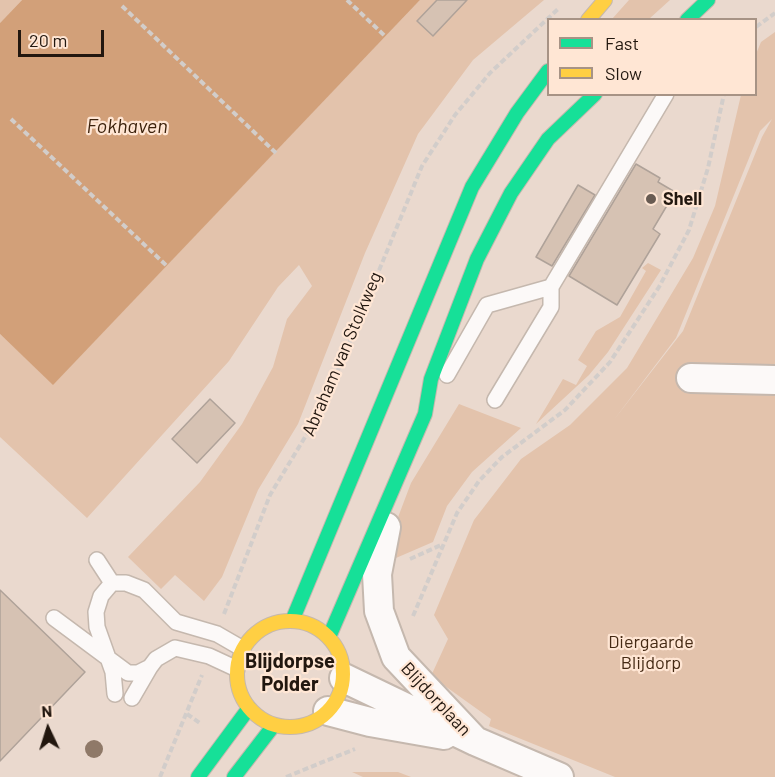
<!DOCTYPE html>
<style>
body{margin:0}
#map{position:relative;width:775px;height:777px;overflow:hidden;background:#ead9ce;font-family:Barlow,sans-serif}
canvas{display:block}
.legend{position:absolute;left:547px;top:18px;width:210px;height:78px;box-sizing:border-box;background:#ffe6d4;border:2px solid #a79385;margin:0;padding:8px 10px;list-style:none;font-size:18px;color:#22170f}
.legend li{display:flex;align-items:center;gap:12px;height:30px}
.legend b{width:30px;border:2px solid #a79385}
.north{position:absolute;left:18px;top:699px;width:60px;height:60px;-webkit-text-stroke:4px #ffe6d4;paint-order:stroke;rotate:356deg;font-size:16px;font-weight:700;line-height:24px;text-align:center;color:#22170f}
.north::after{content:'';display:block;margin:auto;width:21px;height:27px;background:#22170f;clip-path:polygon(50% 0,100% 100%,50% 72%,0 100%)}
.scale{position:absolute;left:18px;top:30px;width:86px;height:27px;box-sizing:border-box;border:3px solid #22170f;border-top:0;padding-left:8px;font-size:18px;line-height:21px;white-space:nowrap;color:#22170f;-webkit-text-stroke:4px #ffe6d4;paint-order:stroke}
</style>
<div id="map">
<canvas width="775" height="777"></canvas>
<ul class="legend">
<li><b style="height:8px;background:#16e098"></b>Fast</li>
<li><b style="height:8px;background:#ffcf43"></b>Slow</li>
</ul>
<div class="north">N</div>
<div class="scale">20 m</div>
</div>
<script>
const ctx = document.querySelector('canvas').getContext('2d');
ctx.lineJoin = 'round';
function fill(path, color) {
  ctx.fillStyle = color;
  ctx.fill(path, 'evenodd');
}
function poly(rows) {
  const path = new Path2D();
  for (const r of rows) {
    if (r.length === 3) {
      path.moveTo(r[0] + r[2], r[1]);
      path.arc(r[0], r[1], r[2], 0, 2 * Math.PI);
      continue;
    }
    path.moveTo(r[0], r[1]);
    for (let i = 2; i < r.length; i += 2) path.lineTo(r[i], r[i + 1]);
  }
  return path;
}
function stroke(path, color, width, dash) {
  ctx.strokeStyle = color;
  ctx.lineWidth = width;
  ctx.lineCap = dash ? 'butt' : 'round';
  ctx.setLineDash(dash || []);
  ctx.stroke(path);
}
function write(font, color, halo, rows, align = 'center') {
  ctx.font = font + ' Barlow,sans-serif';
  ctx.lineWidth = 4.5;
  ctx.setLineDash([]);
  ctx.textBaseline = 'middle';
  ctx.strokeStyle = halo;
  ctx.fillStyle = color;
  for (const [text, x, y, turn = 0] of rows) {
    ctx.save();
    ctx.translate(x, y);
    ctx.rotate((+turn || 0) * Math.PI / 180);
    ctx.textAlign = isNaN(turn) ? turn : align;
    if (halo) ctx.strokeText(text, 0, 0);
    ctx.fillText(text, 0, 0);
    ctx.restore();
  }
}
fill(poly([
 [0,0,22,0,0,23],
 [420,0,544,0,473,60,418,134,365,253,298,424,258,490,222,577,204,601,175,575,161,589,128,557,200,482,242,424,273,367,287,319,312,286,299,265,278,287,229,361,87,518,0,437,0,334,53,384],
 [629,0,670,0,649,19,612,19],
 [775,32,775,777,615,777,489,726,491,719,431,676,448,639,434,615,474,520,521,459,570,425,627,368,693,258,715,206,741,95,756,94,756,54,761,42],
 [772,119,762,137,683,331,613,421,676,338,760,131],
 [648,263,661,270,608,352,589,375,536,424,563,379,576,385,587,366,578,360,596,331,620,317,646,271,642,268],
 [459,404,521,428,472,472,447,506,433,542,389,561,397,520,411,483],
 [352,772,398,772,411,777,363,777]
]), '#e3c3ac');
fill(poly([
 [22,0,420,0,53,385,0,334,0,23]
]), '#d2a079');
const building = poly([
 [437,0,467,0,433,36,417,21,437,0],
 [636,164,660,178,658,182,675,192,653,229,660,234,617,305,569,276,636,164],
 [578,185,595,195,552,266,536,257,578,185],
 [210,399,235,423,197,463,172,439,210,399],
 [0,590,85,672,0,761,0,590]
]);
fill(building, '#d6c2b3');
stroke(building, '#afa299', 1.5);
const lane = poly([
 [447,375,487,305,551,287,666,94],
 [495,400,551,307,551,287],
 [97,560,112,583,126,583,144,590,176,622,217,634,243,649],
 [112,583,101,596,96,612,97,627,113,672,115,694],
 [54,618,128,673,138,673,150,667,156,659,175,648,209,656,237,669],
 [132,698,150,667]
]);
const street = poly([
 [691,378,775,380],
 [386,527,377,574,379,611,396,657,475,741],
 [344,678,475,741,559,777],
 [328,711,370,722,444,735]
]);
const fast = poly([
 [687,20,708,0],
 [292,621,472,187,517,113,548,71],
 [329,637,425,414,431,379,477,259,511,193,548,139,595,94],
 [198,777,249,708],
 [234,777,274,725]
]);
const slow = poly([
 [588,20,605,0],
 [290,674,53]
]);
stroke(lane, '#c5b8ae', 18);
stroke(street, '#c5b8ae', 32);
stroke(fast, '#c5b8ae', 16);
stroke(slow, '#c5b8ae', 16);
stroke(poly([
 [347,0,386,37],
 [122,6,276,153],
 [756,27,775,13],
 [11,119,168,267],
 [410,559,441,545],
 [224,614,270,495,322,409,422,166,455,115,490,73,558,9],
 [413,616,457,513,479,481,502,457,565,410,610,362,659,287,689,230,708,168,724,94],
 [187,714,201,724],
 [160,777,202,675],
 [286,777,355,749]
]), '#d2cdca', 4, [6, 3]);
stroke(lane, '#fcf9f8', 15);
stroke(street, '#fcf9f8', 28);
stroke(fast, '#16e098', 14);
stroke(slow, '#ffcf43', 14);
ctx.fillStyle = '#8f7968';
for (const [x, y] of [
 [94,749]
]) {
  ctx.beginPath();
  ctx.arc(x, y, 9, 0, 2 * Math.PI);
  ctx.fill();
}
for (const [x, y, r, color] of [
 [651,199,6,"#685b52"]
]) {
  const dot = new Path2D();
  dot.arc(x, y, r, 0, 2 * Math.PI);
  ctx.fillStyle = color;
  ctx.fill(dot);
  stroke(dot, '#ffe6d4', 2);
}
write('bold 18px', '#22170f', '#ffe6d4', [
 ["Shell",663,199]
], 'left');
write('18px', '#22170f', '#ffe6d4', [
 ["Abraham van Stolkweg",342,354,-67],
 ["Blijdorplaan",436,699,47]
]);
write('18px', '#452a14', '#ffe6d4', [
 ["Diergaarde",651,642],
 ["Blijdorp",651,663]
]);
write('italic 20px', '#3c220c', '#ffe6d4', [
 ["Fokhaven",127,126]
]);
write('bold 20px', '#22170f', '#ffe6d4', [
 ["Blijdorpse",290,661],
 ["Polder",290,684]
]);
</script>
